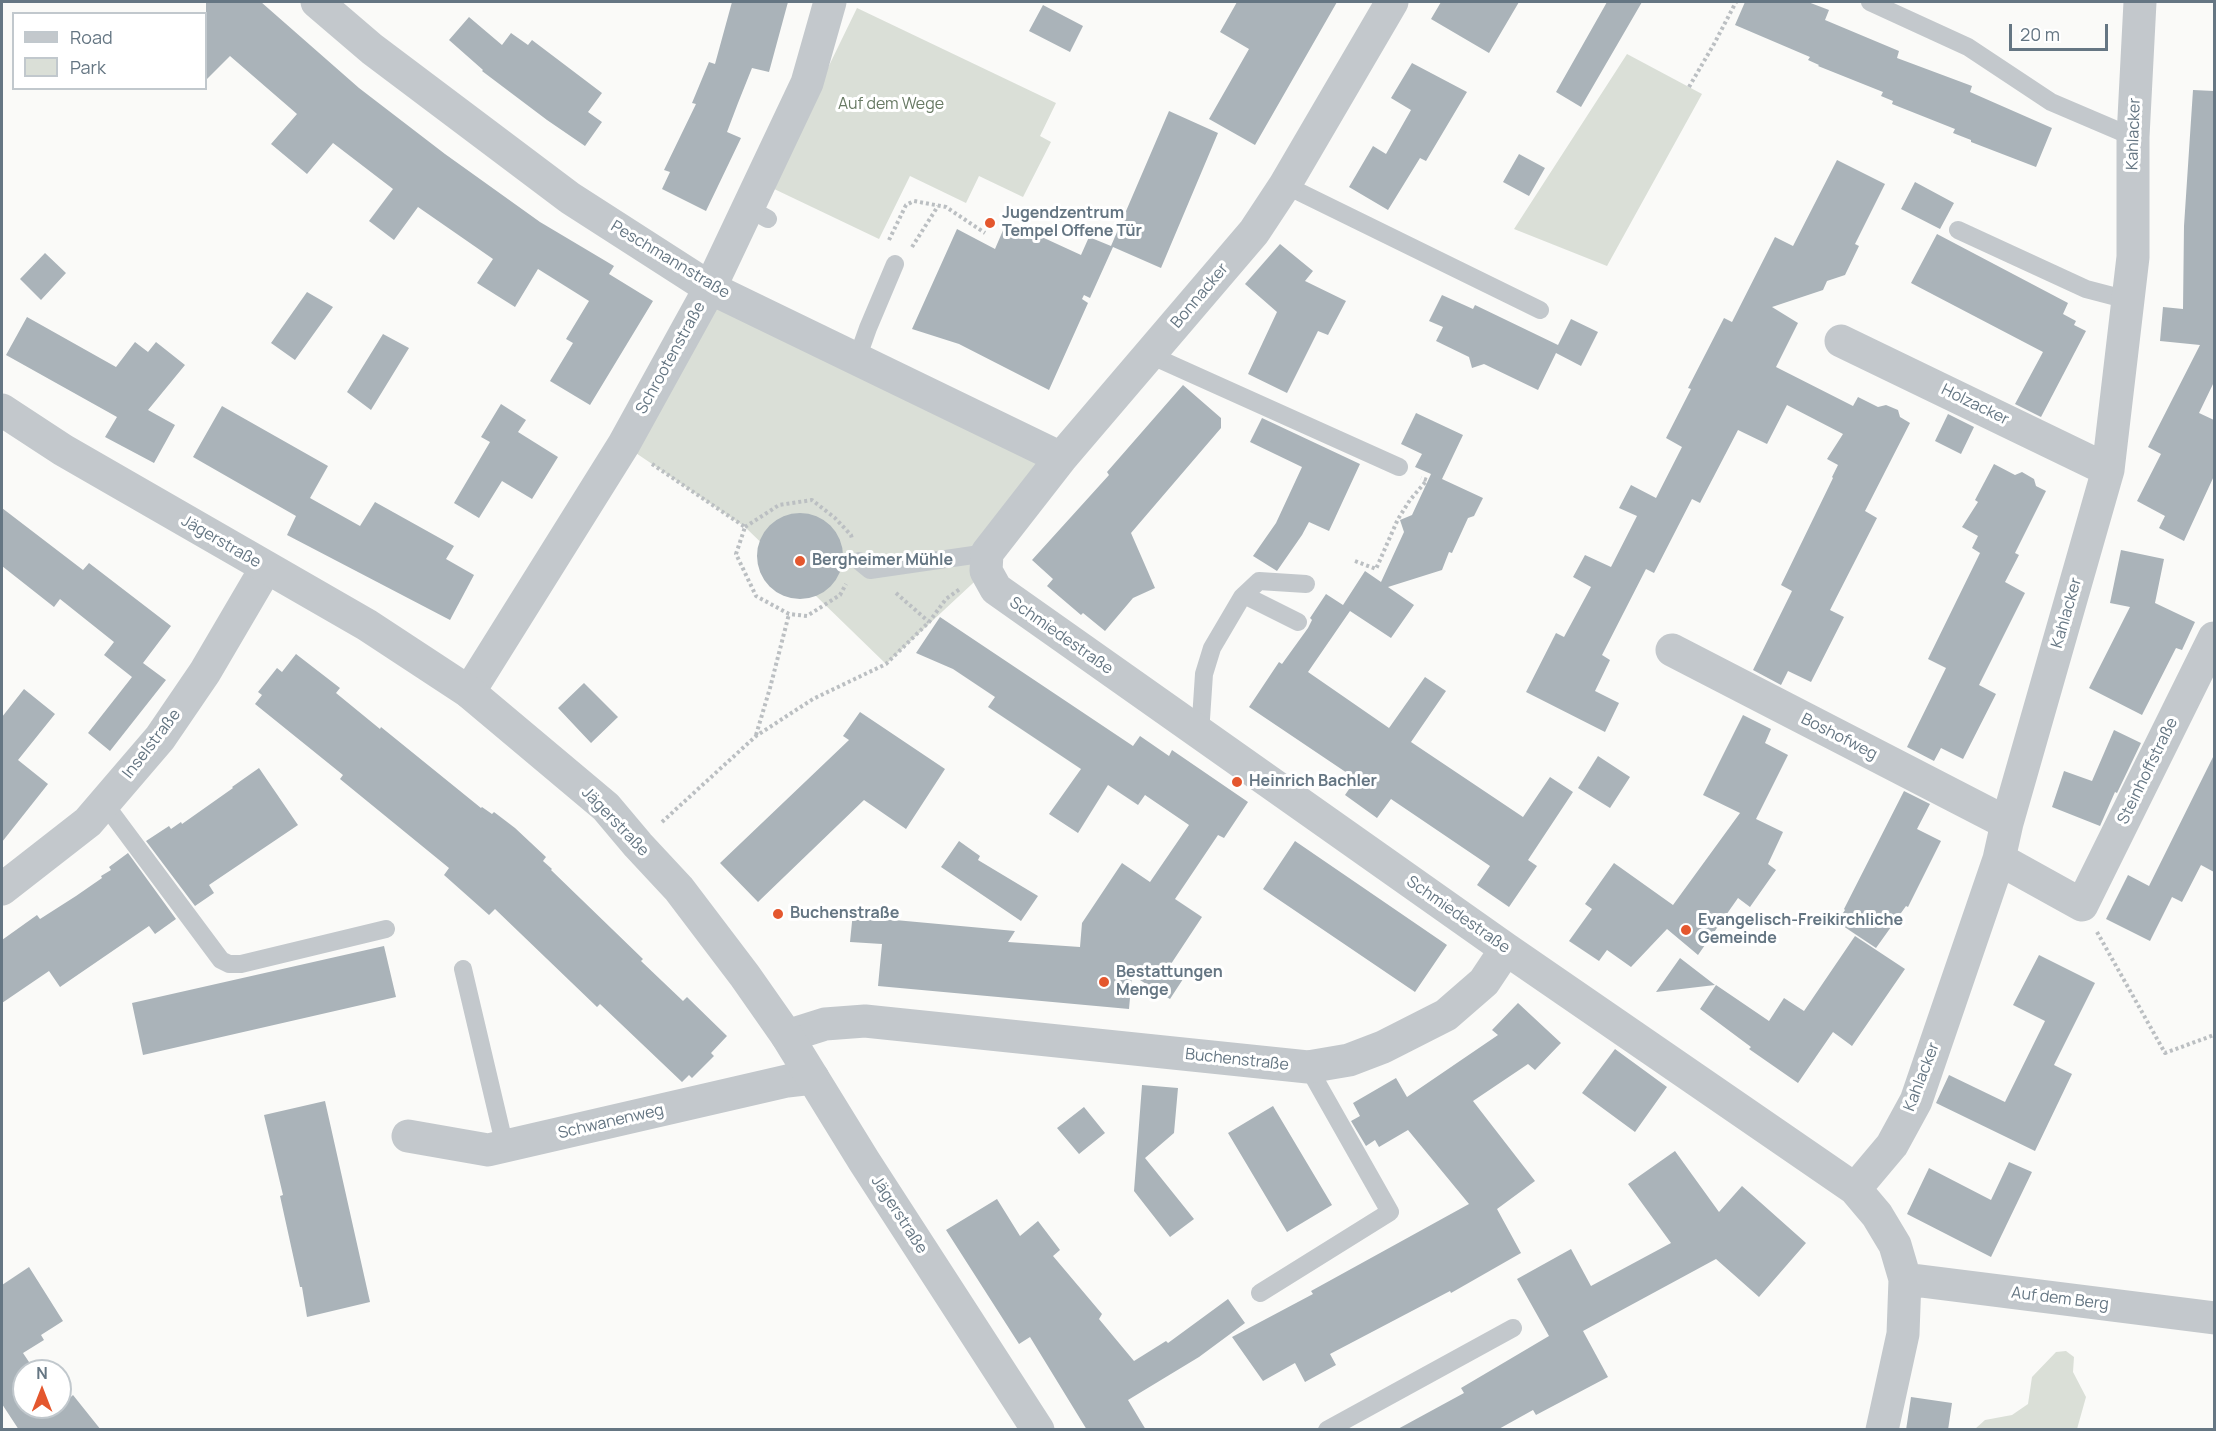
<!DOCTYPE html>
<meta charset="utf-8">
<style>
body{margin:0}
#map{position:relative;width:2216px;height:1431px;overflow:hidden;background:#fafaf8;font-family:Manrope,sans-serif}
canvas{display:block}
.frame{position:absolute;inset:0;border:3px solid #657683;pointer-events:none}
.legend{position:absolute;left:12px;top:12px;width:195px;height:78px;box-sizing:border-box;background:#fff;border:2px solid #c1c8cd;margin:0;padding:8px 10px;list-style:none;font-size:18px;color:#657683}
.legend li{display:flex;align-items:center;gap:12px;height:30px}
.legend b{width:30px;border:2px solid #c1c8cd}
.north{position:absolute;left:12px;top:1359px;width:60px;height:60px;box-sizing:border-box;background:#fff;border:2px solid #c1c8cd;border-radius:50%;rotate:0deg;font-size:16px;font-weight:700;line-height:24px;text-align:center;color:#657683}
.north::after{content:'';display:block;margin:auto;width:21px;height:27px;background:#e4572e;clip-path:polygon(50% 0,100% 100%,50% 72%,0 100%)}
.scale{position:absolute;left:2009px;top:24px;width:99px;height:27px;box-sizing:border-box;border:3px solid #657683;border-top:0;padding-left:8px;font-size:18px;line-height:21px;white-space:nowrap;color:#657683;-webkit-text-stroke:4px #fff;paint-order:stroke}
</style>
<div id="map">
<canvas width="2216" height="1431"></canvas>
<div class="frame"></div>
<ul class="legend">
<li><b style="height:8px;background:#c3c8cc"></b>Road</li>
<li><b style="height:16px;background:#dadfd7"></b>Park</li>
</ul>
<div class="north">N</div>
<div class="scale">20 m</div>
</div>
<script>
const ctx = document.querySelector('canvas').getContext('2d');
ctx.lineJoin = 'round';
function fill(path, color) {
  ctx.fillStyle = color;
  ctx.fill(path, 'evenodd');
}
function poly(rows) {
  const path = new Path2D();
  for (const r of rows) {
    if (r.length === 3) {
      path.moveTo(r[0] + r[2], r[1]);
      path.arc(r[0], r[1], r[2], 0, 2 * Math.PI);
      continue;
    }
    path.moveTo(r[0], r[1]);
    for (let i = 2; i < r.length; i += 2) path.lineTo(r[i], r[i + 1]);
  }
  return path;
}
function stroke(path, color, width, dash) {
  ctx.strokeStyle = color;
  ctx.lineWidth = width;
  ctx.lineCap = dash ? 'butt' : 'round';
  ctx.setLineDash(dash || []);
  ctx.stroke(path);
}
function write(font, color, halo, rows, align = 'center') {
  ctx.font = font + ' Manrope,sans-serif';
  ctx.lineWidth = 6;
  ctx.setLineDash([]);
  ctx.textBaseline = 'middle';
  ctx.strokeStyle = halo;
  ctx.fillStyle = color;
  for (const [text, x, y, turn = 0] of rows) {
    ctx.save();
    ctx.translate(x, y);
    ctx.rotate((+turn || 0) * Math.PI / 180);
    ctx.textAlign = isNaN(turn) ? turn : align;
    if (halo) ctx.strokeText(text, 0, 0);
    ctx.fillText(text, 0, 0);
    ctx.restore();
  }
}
fill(poly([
 [857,8,1056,103,1040,136,1051,142,1023,197,979,176,966,203,910,176,879,239,770,187],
 [1627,54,1702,94,1607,266,1514,229],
 [710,288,1061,458,986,571,886,664,745,527,624,445],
 [2066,1351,2074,1357,2073,1372,2086,1397,2077,1429,1975,1429,1985,1420,2012,1415,2028,1404,2032,1377,2056,1352]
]), '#dadfd7');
fill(poly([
 [206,2,261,2,359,88,445,154,540,222,614,266,609,274,653,301,590,405,550,381,573,343,566,339,589,301,538,269,515,307,477,283,493,259,418,207,394,240,369,221,393,189,333,143,307,174,271,144,297,114,230,56,206,80],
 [732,2,788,2,769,72,752,68,738,103,727,132,741,138,706,211,662,189,670,172,664,170,696,104,692,103,709,62,715,64],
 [1237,2,1337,2,1255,145,1209,119,1249,49,1220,32],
 [1441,2,1519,2,1489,53,1431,19],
 [1607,2,1642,2,1581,107,1556,92],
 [1745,2,1808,2,1829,10,1825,20,1899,51,1897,58,1972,86,1970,92,2052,128,2036,167,1971,142,1971,140,1953,133,1955,129,1892,104,1893,101,1881,96,1883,92,1818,66,1819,65,1808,60,1810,57,1735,25],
 [1043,5,1083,26,1070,52,1029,31],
 [469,17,502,45,511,33,528,45,532,40,602,93,588,112,602,122,585,146,547,120,482,71,483,70,449,40],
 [1412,63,1467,92,1426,161,1420,158,1388,210,1349,187,1373,146,1386,154,1411,110,1391,98],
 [2193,90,2214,91,2214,382,2199,413,2214,420,2214,476,2184,541,2159,528,2165,516,2137,501,2161,454,2148,447,2200,345,2160,341,2163,307,2183,309,2184,226],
 [1169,111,1218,133,1161,268,1113,247,1090,298,1084,295,1082,299,1088,303,1049,390,959,344,912,329,957,229,995,249,1007,221,1081,255,1089,237,1111,246],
 [1519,154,1545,168,1529,196,1503,182],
 [1837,160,1885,184,1855,244,1859,246,1845,275,1827,281,1823,290,1772,307,1798,323,1776,367,1853,406,1858,397,1878,407,1886,405,1898,410,1900,417,1910,423,1865,511,1877,518,1830,610,1844,617,1811,682,1788,671,1781,685,1753,670,1792,591,1781,585,1833,478,1832,477,1838,465,1827,459,1843,434,1787,405,1767,444,1738,430,1700,503,1692,499,1654,573,1646,569,1602,655,1610,660,1595,691,1619,703,1605,732,1526,692,1556,633,1564,637,1591,587,1573,577,1585,555,1611,567,1637,516,1619,508,1631,485,1656,498,1682,447,1666,438,1691,389,1688,388,1724,318,1732,322,1775,237,1793,246],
 [1915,182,1954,203,1940,229,1901,209],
 [1937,234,2068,303,2063,314,2076,321,2074,325,2086,331,2041,417,2015,404,2043,352,1911,283],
 [1280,244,1313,271,1305,281,1346,301,1328,335,1318,331,1287,393,1248,374,1277,312,1245,284],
 [45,253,66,273,41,300,20,279],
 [307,292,333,307,295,360,271,343],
 [1442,295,1473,309,1475,305,1558,345,1571,319,1598,332,1581,366,1556,353,1538,390,1484,364,1472,368,1469,357,1436,341,1443,327,1429,321],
 [27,317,116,367,135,342,148,352,156,342,185,365,148,410,175,425,154,463,105,437,117,417,6,355],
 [383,334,409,348,371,410,347,392],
 [1183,385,1221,418,1221,428,1131,533,1155,588,1133,598,1105,631,1083,613,1081,615,1047,586,1053,579,1032,560,1109,475,1107,472],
 [501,404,526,420,518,432,558,457,532,499,502,481,479,518,454,503,490,442,481,437],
 [222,406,328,466,310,498,360,526,375,502,454,546,446,559,474,575,450,620,287,535,296,516,193,457],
 [1416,413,1463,435,1442,479,1483,498,1474,516,1468,518,1452,553,1449,552,1442,570,1388,587,1414,605,1391,638,1350,611,1308,672,1389,728,1425,677,1446,691,1411,742,1523,817,1550,777,1573,792,1528,860,1537,866,1509,907,1477,885,1490,866,1391,799,1377,818,1345,795,1356,779,1249,707,1279,662,1282,664,1308,628,1312,620,1310,618,1326,594,1343,605,1365,571,1381,582,1404,532,1400,520,1412,515,1431,474,1415,467,1422,454,1401,444],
 [1948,414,1974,427,1961,454,1935,441],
 [1262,418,1360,464,1329,531,1309,522,1302,535,1277,571,1253,556,1276,523,1302,467,1250,442],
 [1994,464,2015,475,2022,472,2034,479,2036,486,2046,491,2015,553,2019,555,2005,582,2025,593,1979,685,1996,694,1963,759,1941,748,1934,761,1907,747,1946,668,1928,659,1980,553,1972,548,1978,536,1962,527,1978,502,1975,500],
 [2,508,83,570,89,563,171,626,143,663,166,680,110,751,88,733,132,677,104,655,114,642,60,599,54,607,2,566],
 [800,556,43],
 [2121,550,2164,559,2155,603,2195,622,2182,650,2176,648,2142,715,2089,688,2130,607,2110,603],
 [940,617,1133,746,1140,736,1169,756,1172,750,1248,802,1224,838,1218,835,1175,899,1202,917,1169,967,1185,976,1170,999,1132,975,1129,1009,878,986,882,944,850,942,853,912,885,914,884,919,1015,931,1008,942,1080,947,1082,923,1122,863,1150,882,1189,825,1145,795,1138,805,1108,785,1078,833,1049,814,1081,769,988,707,995,697,953,669,916,653],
 [296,654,340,688,336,693,380,729,381,727,481,808,482,807,492,814,494,812,515,828,546,857,543,861,552,869,551,870,643,959,641,961,683,1001,687,997,727,1036,711,1053,714,1056,692,1078,689,1075,682,1082,600,1004,597,1007,495,909,489,915,444,875,449,868,340,779,343,775,255,704,262,695,258,692,277,668,282,672],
 [584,683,618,717,591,743,558,708],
 [24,689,55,714,18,760,48,784,2,842,2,717],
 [860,712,945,769,906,829,864,800,758,902,720,863,849,740,843,736],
 [1743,715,1771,729,1765,743,1788,755,1756,819,1783,832,1768,864,1776,870,1750,907,1738,898,1698,955,1667,929,1631,967,1607,950,1599,961,1569,941,1592,909,1585,904,1614,863,1673,905,1740,813,1703,795],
 [2114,730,2141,743,2117,793,2115,792,2100,826,2052,807,2064,771,2092,781],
 [2214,755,2214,872,2201,865,2182,902,2172,897,2150,941,2106,919,2128,875,2149,886],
 [1598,756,1630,777,1610,808,1578,788],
 [259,768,298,825,209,885,214,893,195,906,146,841,169,826,171,829,181,822,182,824,233,788,232,787],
 [1904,791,1930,804,1917,829,1941,841,1908,907,1906,906,1876,948,1837,922,1845,910,1844,909],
 [959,841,980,856,978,860,1038,896,1021,921,941,867],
 [1295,841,1447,945,1415,992,1263,889],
 [128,853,176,919,155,934,149,926,60,987,49,971,2,1003,2,940,37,915,40,919,76,896,102,878,101,876,111,870,109,867],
 [1855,936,1905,969,1852,1046,1833,1032,1798,1083,1749,1049,1751,1047,1700,1009,1716,985,1769,1021,1784,998,1804,1011],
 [384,946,396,997,143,1055,132,1003],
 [2039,955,2095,983,2054,1065,2072,1074,2035,1151,1936,1103,1949,1075,2005,1102,2045,1021,2013,1005],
 [1680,958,1715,985,1656,992],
 [1518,1003,1561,1043,1535,1070,1528,1064,1473,1101,1535,1181,1497,1209,1521,1253,1451,1293,1450,1291,1330,1354,1336,1365,1305,1382,1295,1363,1263,1381,1232,1337,1313,1294,1311,1291,1469,1204,1408,1130,1379,1147,1375,1140,1366,1146,1351,1121,1360,1116,1353,1103,1396,1078,1407,1097,1498,1035,1492,1030],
 [1615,1049,1667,1087,1635,1132,1582,1093],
 [1142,1085,1178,1088,1174,1133,1145,1158,1194,1219,1170,1237,1134,1191],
 [325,1101,370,1302,307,1317,302,1287,300,1287,280,1196,283,1195,264,1115],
 [1273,1106,1332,1205,1287,1232,1228,1133],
 [1084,1107,1105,1133,1079,1154,1057,1128],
 [1675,1151,1719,1212,1742,1186,1806,1243,1759,1297,1716,1259,1583,1331,1608,1377,1536,1415,1533,1410,1497,1430,1396,1430,1464,1393,1461,1388,1549,1336,1517,1279,1571,1249,1591,1286,1671,1243,1628,1184],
 [2009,1162,2032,1172,1991,1257,1907,1214,1929,1168,1991,1200],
 [997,1199,1020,1236,1038,1221,1060,1250,1053,1256,1102,1314,1099,1319,1134,1361,1166,1341,1168,1343,1228,1299,1245,1323,1199,1357,1128,1400,1146,1430,1087,1430,1030,1337,1019,1344,946,1230],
 [29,1267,63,1321,41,1335,44,1340,23,1353,35,1371,24,1371,24,1407,60,1407,73,1395,101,1430,19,1430,2,1404,2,1285],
 [1911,1397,1952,1403,1948,1430,1906,1430]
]), '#aab3b9');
stroke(poly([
 [1689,87,1714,44,1736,2],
 [889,240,906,205,914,201,946,207,985,233],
 [912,247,938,206],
 [652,464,745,527,736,554,756,596,789,614,807,616,840,595,846,584],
 [745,527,779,505,812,500,835,518,851,535,852,539],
 [1355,561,1376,569,1398,519,1410,500,1427,480,1421,478],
 [896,593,929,622],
 [756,735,770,688,789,614],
 [662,822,756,736,813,699,886,664,929,622,946,599,960,589],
 [2097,932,2165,1053,2214,1035]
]), '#bbbfc2', 4, [3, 3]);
stroke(poly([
 [1870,2,1968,47,2051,102,2133,137],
 [1285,185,1540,310],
 [748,208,768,219],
 [1958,230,2086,289,2128,300],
 [1150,355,1399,467],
 [857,359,868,328,895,264],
 [859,561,870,570,987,553],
 [1244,595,1298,622],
 [1200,734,1204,674,1212,648,1242,597,1259,581,1306,584],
 [104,803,221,960,229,964,241,964,386,929],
 [463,969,505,1147],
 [1260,1293,1390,1212,1308,1067],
 [1327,1430,1513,1328]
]), '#c3c8cc', 18);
stroke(poly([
 [317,2,372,49,570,198,710,288,1061,458],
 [1392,2,1285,185,1254,232,1061,458,987,553,986,571,996,589,1506,949,1855,1189,1877,1215,1895,1245,1905,1279,1903,1334,1882,1430],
 [1841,341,2108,470],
 [1672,650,2007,823],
 [469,692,624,444,710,288,807,83,830,2],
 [1999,859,2082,905,2214,638],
 [2,889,88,822,160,738,205,672,266,568],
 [787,1036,825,1024,865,1021,1308,1067,1349,1060,1383,1047,1446,1015,1484,982,1506,949],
 [408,1136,488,1150,787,1081,813,1078],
 [1855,1189,1892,1145,1916,1101,1999,859,2007,823,2108,470,2133,257,2133,137,2140,2],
 [1905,1279,2214,1318]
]), '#c3c8cc', 33);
stroke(poly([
 [2,410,63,450,367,625,469,692,606,807,638,845,679,889,745,976,787,1036,864,1161,1038,1430]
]), '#c3c8cc', 33);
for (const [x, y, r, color] of [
 [990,223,6,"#e4572e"],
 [800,561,6,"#e4572e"],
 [1237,782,6,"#e4572e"],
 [778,914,6,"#e4572e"],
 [1686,930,6,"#e4572e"],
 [1104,982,6,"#e4572e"]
]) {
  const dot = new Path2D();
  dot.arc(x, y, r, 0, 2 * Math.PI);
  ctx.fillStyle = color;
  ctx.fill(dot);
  stroke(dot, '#fff', 2);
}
write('16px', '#687a64', '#fff', [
 ["Auf dem Wege",891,105]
]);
write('16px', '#657683', '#fff', [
 ["Kahlacker",2134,134,-88],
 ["Peschmannstraße",670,260,31],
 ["Bonnacker",1200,296,-50],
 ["Schrootenstraße",671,358,-61],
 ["Holzacker",1975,405,26],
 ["Jägerstraße",221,542,30],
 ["Kahlacker",2067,613,-74],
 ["Schmiedestraße",1061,636,35],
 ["Boshofweg",1839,737,27],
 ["Inselstraße",152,744,-52],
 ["Steinhoffstraße",2148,771,-64],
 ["Jägerstraße",615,822,46],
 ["Schmiedestraße",1458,915,35],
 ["Buchenstraße",1237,1060,6],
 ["Kahlacker",1922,1077,-69],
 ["Schwanenweg",611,1122,-13],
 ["Jägerstraße",899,1215,57],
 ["Auf dem Berg",2060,1299,7]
]);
write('bold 16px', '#657683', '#fff', [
 ["Jugendzentrum",1002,214],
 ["Tempel Offene Tür",1002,232],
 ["Bergheimer Mühle",812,561],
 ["Heinrich Bachler",1249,782],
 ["Buchenstraße",790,914],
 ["Evangelisch-Freikirchliche",1698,921],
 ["Gemeinde",1698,939],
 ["Bestattungen",1116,973],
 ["Menge",1116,991]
], 'left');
</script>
